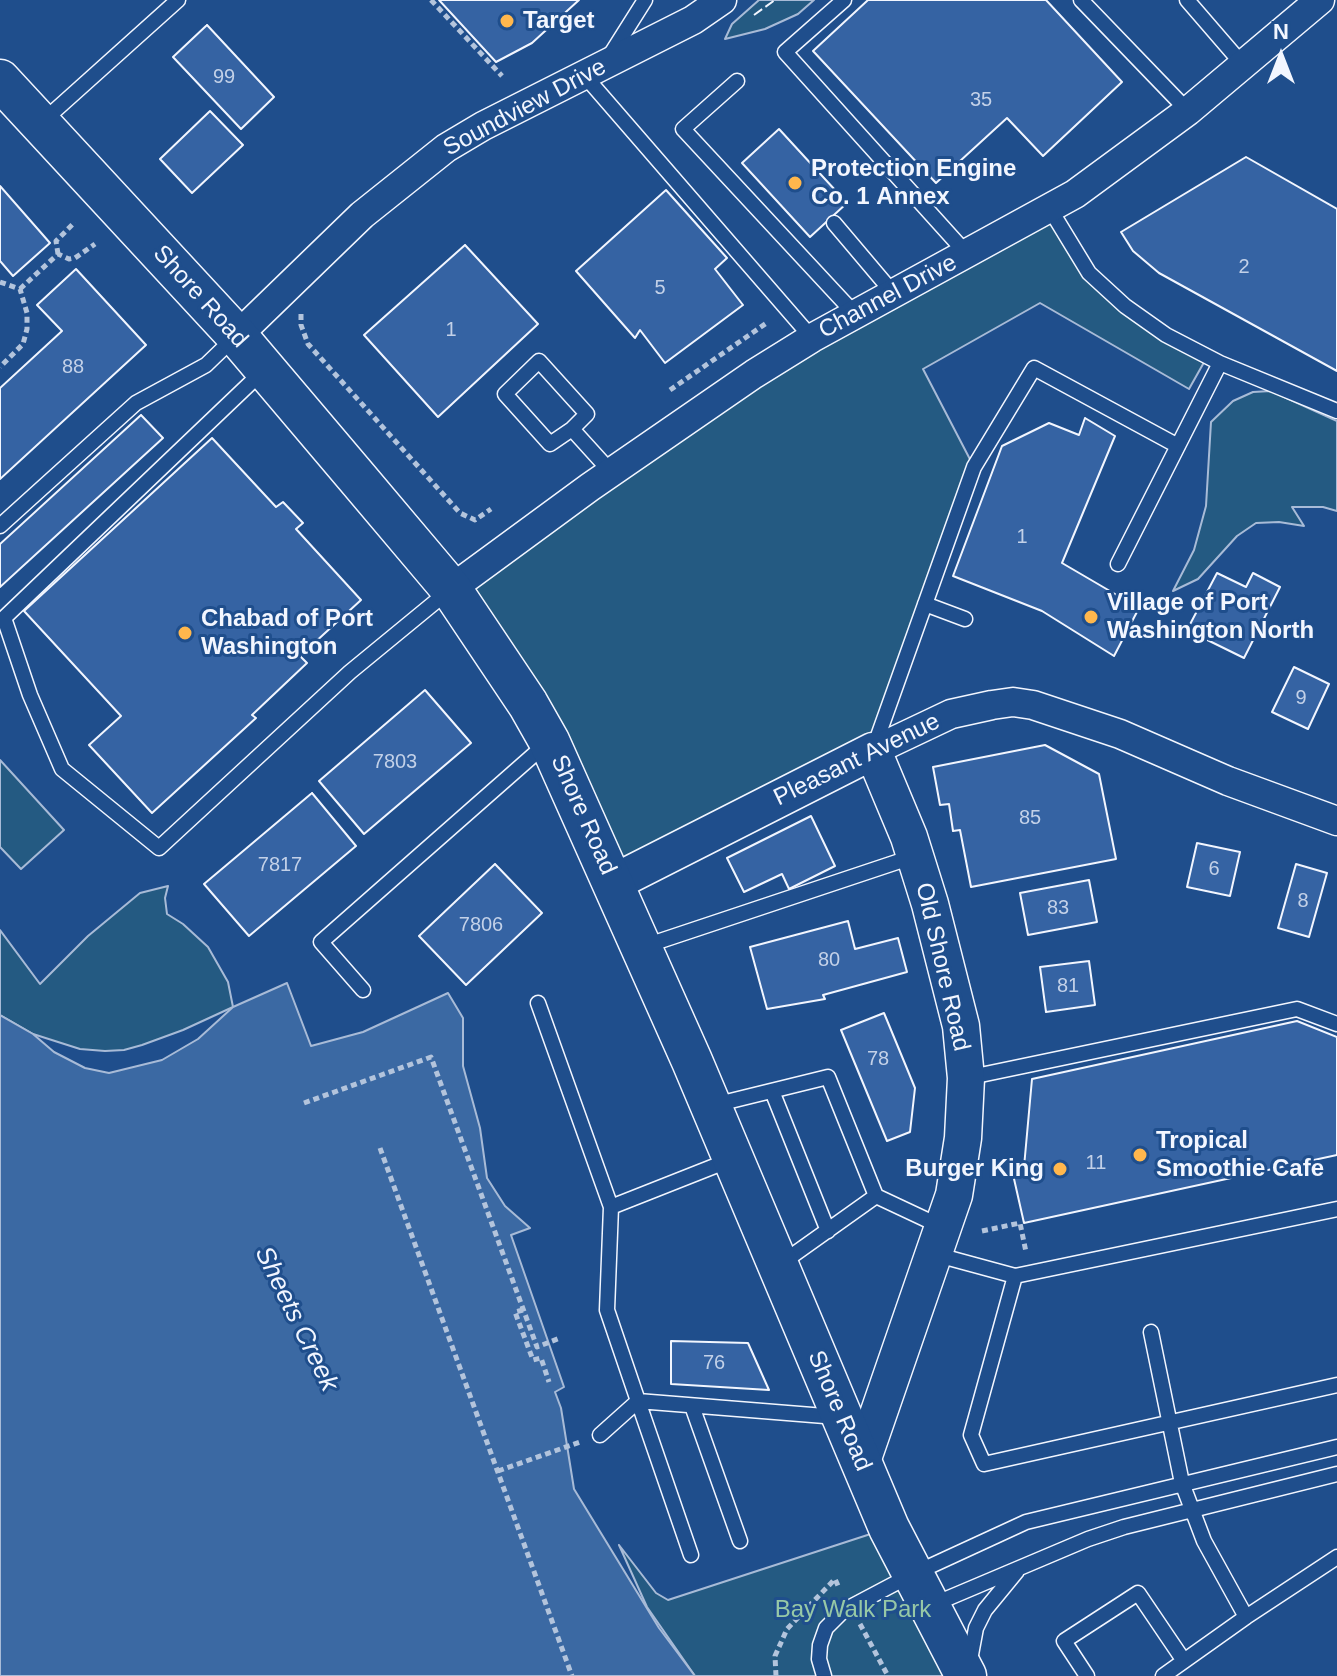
<!DOCTYPE html>
<style>
body{margin:0}
#map{position:relative;width:1337px;height:1676px;overflow:hidden;background:#1f4e8c;font-family:Arial,sans-serif}
canvas{display:block}
.north{position:absolute;left:1241px;top:16px;width:80px;height:80px;-webkit-text-stroke:6px #1f4e8c;paint-order:stroke;rotate:0deg;font-size:22px;font-weight:700;line-height:32px;text-align:center;color:#f2f6ff}
.north::after{content:'';display:block;margin:auto;width:28px;height:36px;background:#f2f6ff;clip-path:polygon(50% 0,100% 100%,50% 72%,0 100%)}
</style>
<div id="map">
<canvas width="1337" height="1676"></canvas>
<div class="north">N</div>
</div>
<script>
const ctx = document.querySelector('canvas').getContext('2d');
ctx.lineJoin = 'round';
function fill(path, color) {
  ctx.fillStyle = color;
  ctx.fill(path, 'evenodd');
}
function poly(rows) {
  const path = new Path2D();
  for (const r of rows) {
    path.moveTo(r[0], r[1]);
    for (let i = 2; i < r.length; i += 2) path.lineTo(r[i], r[i + 1]);
  }
  return path;
}
function stroke(path, color, width, dash) {
  ctx.strokeStyle = color;
  ctx.lineWidth = width;
  ctx.lineCap = dash ? 'butt' : 'round';
  ctx.setLineDash(dash || []);
  ctx.stroke(path);
}
function write(font, color, halo, rows, align = 'center') {
  ctx.font = font + ' Arial,sans-serif';
  ctx.lineWidth = 6;
  ctx.setLineDash([]);
  ctx.textBaseline = 'middle';
  ctx.strokeStyle = halo;
  ctx.fillStyle = color;
  for (const [text, x, y, turn = 0] of rows) {
    ctx.save();
    ctx.translate(x, y);
    ctx.rotate((+turn || 0) * Math.PI / 180);
    ctx.textAlign = isNaN(turn) ? turn : align;
    if (halo) ctx.strokeText(text, 0, 0);
    ctx.fillText(text, 0, 0);
    ctx.restore();
  }
}
const green = poly([
 [759,0,814,0,798,14,765,29,725,39,732,24,759,0],
 [1048,210,1089,273,1207,357,1189,389,1040,303,923,369,974,467,873,752,613,883,452,593,590,487,1048,210],
 [1271,391,1337,421,1337,511,1323,507,1292,507,1304,526,1279,522,1256,523,1237,536,1198,579,1173,591,1194,550,1206,506,1211,422,1233,401,1253,392,1271,391],
 [0,760,64,830,21,869,0,847,0,760],
 [168,886,165,898,167,914,183,924,208,947,228,982,233,1007,183,1030,142,1045,124,1050,105,1051,80,1049,33,1034,0,1015,0,930,40,984,88,936,140,893,168,886],
 [889,1528,965,1676,695,1676,647,1607,619,1545,656,1593,668,1600,889,1528]
]);
fill(green, '#245a82');
stroke(green, '#a8bbd7', 2);
const water = poly([
 [287,983,311,1046,363,1032,448,993,463,1018,463,1066,480,1128,487,1178,505,1206,530,1228,511,1235,564,1387,555,1392,561,1408,574,1489,659,1628,695,1676,0,1676,0,1015,33,1034,54,1052,85,1068,109,1073,162,1060,198,1039,233,1007,287,983]
]);
fill(water, '#3b69a3');
stroke(water, '#a8bbd7', 2);
const building = poly([
 [439,0,579,0,532,43,496,62,439,0],
 [868,0,1046,0,1122,82,1043,156,1007,118,936,183,813,51,868,0],
 [207,25,274,97,241,129,173,57,207,25],
 [210,111,243,145,192,193,160,159,210,111],
 [779,129,847,203,810,237,742,163,779,129],
 [1246,157,1337,209,1337,371,1159,273,1133,251,1121,232,1246,157],
 [0,186,50,243,13,276,0,261,0,186],
 [666,190,727,258,715,269,743,305,665,363,640,330,635,338,576,271,666,190],
 [465,245,538,324,438,417,364,335,465,245],
 [76,269,146,345,0,479,0,388,62,331,37,305,76,269],
 [141,415,163,438,0,587,0,544,141,415],
 [1085,418,1115,436,1062,563,1139,608,1114,656,1042,611,953,576,1002,446,1049,423,1079,435,1085,418],
 [212,438,276,507,283,502,303,523,296,529,361,600,300,656,307,663,252,715,256,718,152,813,89,745,121,716,24,611,212,438],
 [1217,573,1246,587,1253,573,1280,587,1244,658,1187,630,1217,573],
 [1294,667,1329,684,1308,729,1272,712,1294,667],
 [425,690,471,743,364,834,319,781,425,690],
 [1045,745,1099,774,1116,859,971,887,960,830,953,831,949,804,940,805,933,767,1045,745],
 [312,793,356,846,249,936,204,884,312,793],
 [811,816,835,866,789,889,782,874,744,892,727,858,811,816],
 [1197,843,1240,852,1230,896,1187,887,1197,843],
 [495,864,542,913,466,985,419,936,495,864],
 [1296,864,1327,873,1309,937,1278,928,1296,864],
 [1089,880,1097,922,1028,935,1020,893,1089,880],
 [848,921,855,949,898,938,907,972,823,995,825,999,767,1009,750,947,848,921],
 [1089,961,1095,1005,1046,1012,1040,967,1089,961],
 [884,1013,915,1088,910,1132,887,1141,841,1030,884,1013],
 [1297,1021,1337,1037,1337,1155,1024,1223,1012,1170,1024,1167,1032,1079,1297,1021],
 [671,1341,748,1343,769,1390,671,1384,671,1341]
]);
fill(building, '#3563a3');
stroke(building, '#f2f6ff', 2);
const service = poly([
 [844,0,785,52,967,254],
 [1081,0,1188,111],
 [1187,0,1244,66],
 [609,57,645,0],
 [584,75,812,338],
 [737,81,683,129,855,314],
 [41,123,178,0],
 [1050,209,1089,273,1125,306,1166,335,1220,363,1337,411],
 [834,223,894,294],
 [263,371,4,618,30,695,62,769,159,848,350,672,451,589],
 [572,429,550,444,505,394,539,361,587,414,572,429,611,472],
 [0,526,136,403,206,365,236,336],
 [1118,564,1220,363],
 [925,604,965,619],
 [873,750,974,467,1034,368,1178,446],
 [642,947,915,856],
 [363,990,321,942,546,744],
 [538,1003,611,1207,607,1310,638,1401,837,1417],
 [966,1078,1297,1009,1337,1024],
 [772,1091,828,1231],
 [714,1105,828,1077,876,1196,942,1227],
 [611,1207,730,1160],
 [934,1254,1015,1276,1337,1209],
 [779,1265,876,1196],
 [1015,1276,971,1435,984,1464,1337,1385],
 [692,1406,740,1541],
 [600,1435,638,1401,691,1555],
 [932,1605,1088,1539,1124,1527,1337,1474],
 [1246,1617,1337,1557],
 [970,1660,976,1628,985,1610,1017,1571],
 [824,1676,819,1659,820,1645,826,1628,843,1611,911,1575,1026,1522,1337,1447],
 [1087,1676,1064,1641,1138,1593,1184,1661,1246,1617,1204,1541,1182,1483,1151,1332],
 [1163,1676,1184,1661]
]);
const minor = poly([
 [237,336,362,215,446,148,483,126,693,20,722,0],
 [451,589,590,487,754,374,812,338,1075,194,1188,111,1320,0],
 [873,751,951,714,992,705,1013,702,1033,705,1120,734,1228,781,1337,821]
]);
const tertiary = poly([
 [613,883,873,751,909,837,930,904,961,1026,966,1078,963,1138,954,1195,861,1464]
]);
const secondary = poly([
 [0,80,237,336,359,480,451,589,528,704,549,741,692,1061,889,1528,966,1676]
]);
stroke(service, '#f2f6ff', 17);
stroke(minor, '#f2f6ff', 31);
stroke(tertiary, '#f2f6ff', 39);
stroke(secondary, '#f2f6ff', 43);
stroke(poly([
 [431,0,502,76],
 [58,254,56,241,75,222],
 [0,282,20,289,27,313,27,329,23,344,0,367],
 [20,289,58,254,69,259,75,258,95,244],
 [301,314,301,325,308,344,460,513,475,520,491,509],
 [670,390,768,322],
 [304,1103,431,1057,537,1347,560,1338],
 [380,1148,572,1676],
 [982,1231,1020,1223,1026,1252],
 [523,1310,515,1312,533,1360,541,1358,549,1382],
 [498,1471,580,1442],
 [860,1624,888,1676],
 [776,1676,775,1656,787,1629,835,1579,839,1588]
]), '#b3c4dc', 5, [6, 4]);
stroke(service, '#1f4e8c', 14);
stroke(minor, '#1f4e8c', 28);
stroke(tertiary, '#1f4e8c', 36);
stroke(secondary, '#1f4e8c', 40);
stroke(poly([
 [754,15,775,0]
]), '#f2f6ff', 2, [10, 4]);
for (const [x, y, r, color] of [
 [507,21,8,"#ffb74d"],
 [795,183,8,"#ffb74d"],
 [1091,617,8,"#ffb74d"],
 [185,633,8,"#ffb74d"],
 [1140,1155,8,"#ffb74d"],
 [1060,1169,8,"#ffb74d"]
]) {
  const dot = new Path2D();
  dot.arc(x, y, r, 0, 2 * Math.PI);
  ctx.fillStyle = color;
  ctx.fill(dot);
  stroke(dot, '#1f4e8c', 3);
}
write('20px', '#c3d1e8', null, [
 ["99",224,77],
 ["35",981,100],
 ["2",1244,267],
 ["5",660,288],
 ["1",451,330],
 ["88",73,367],
 ["1",1022,537],
 ["9",1301,698],
 ["7803",395,762],
 ["85",1030,818],
 ["7817",280,865],
 ["6",1214,869],
 ["8",1303,901],
 ["83",1058,908],
 ["7806",481,925],
 ["80",829,960],
 ["81",1068,986],
 ["78",878,1059],
 ["11",1096,1163],
 ["76",714,1363]
]);
write('bold 24px', '#f2f6ff', '#1f4e8c', [
 ["Target",523,21],
 ["Protection Engine",811,169],
 ["Co. 1 Annex",811,197],
 ["Village of Port",1107,603],
 ["Washington North",1107,631],
 ["Chabad of Port",201,619],
 ["Washington",201,647],
 ["Tropical",1156,1141],
 ["Smoothie Cafe",1156,1169],
 ["Burger King",1044,1169,"right"]
], 'left');
write('24px', '#f2f6ff', '#1f4e8c', [
 ["Soundview Drive",525,108,-28],
 ["Shore Road",200,297,48],
 ["Channel Drive",888,297,-28],
 ["Pleasant Avenue",857,760,-26],
 ["Shore Road",583,815,66],
 ["Old Shore Road",942,967,77],
 ["Shore Road",839,1411,67]
]);
write('24px', '#97c8a6', '#1f4e8c', [
 ["Bay Walk Park",853,1610]
]);
write('italic 26px', '#f2f6ff', '#1f4e8c', [
 ["Sheets Creek",296,1319,64]
]);
</script>
